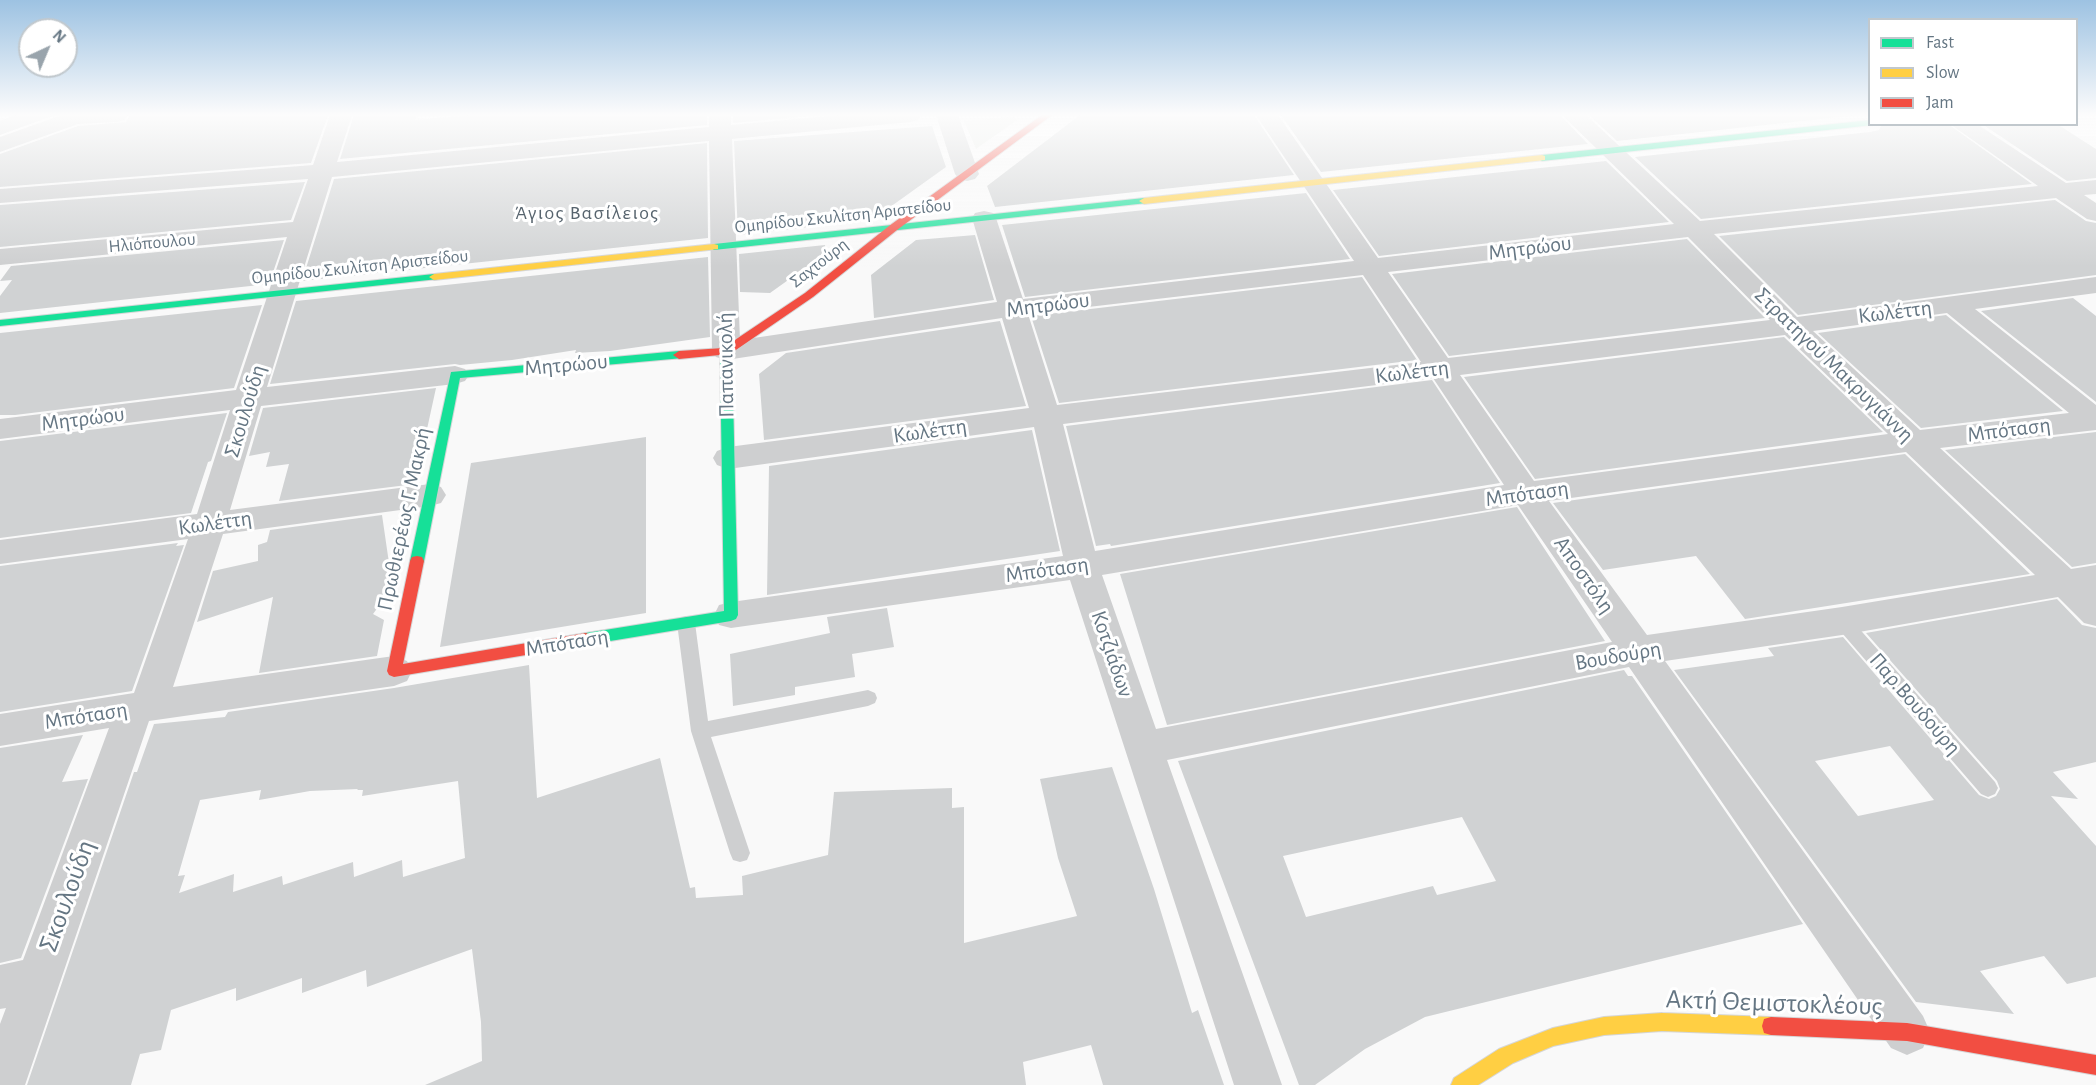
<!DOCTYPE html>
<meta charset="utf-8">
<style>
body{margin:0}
#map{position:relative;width:2096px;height:1085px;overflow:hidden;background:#f9f9f9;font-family:"Alegreya Sans",sans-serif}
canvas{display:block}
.legend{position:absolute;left:1868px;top:18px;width:210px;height:108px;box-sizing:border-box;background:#fff;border:2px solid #c1c8cd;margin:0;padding:8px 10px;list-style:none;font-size:18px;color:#657683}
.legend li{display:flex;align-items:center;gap:12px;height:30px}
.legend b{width:30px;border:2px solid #c1c8cd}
.north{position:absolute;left:18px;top:18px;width:60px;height:60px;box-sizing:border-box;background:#fff;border:2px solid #c1c8cd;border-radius:50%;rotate:44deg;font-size:16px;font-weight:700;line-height:24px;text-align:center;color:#657683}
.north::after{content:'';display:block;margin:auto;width:21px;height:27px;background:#99a4ac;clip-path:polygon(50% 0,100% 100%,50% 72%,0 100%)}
</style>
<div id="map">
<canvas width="2096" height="1085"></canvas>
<ul class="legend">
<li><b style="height:8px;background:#16e098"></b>Fast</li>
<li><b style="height:8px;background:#ffcf43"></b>Slow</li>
<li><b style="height:8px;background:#f24e42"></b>Jam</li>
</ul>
<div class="north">N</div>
</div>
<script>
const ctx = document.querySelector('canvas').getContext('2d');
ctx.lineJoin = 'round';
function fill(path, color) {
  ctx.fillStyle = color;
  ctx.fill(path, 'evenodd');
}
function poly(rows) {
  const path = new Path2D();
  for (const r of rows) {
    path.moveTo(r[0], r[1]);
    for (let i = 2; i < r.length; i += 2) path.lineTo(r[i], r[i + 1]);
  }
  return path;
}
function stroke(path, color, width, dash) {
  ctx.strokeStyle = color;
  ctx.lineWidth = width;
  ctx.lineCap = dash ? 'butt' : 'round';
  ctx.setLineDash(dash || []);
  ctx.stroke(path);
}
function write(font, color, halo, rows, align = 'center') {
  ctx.font = font + ' "Alegreya Sans",sans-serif';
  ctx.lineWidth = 6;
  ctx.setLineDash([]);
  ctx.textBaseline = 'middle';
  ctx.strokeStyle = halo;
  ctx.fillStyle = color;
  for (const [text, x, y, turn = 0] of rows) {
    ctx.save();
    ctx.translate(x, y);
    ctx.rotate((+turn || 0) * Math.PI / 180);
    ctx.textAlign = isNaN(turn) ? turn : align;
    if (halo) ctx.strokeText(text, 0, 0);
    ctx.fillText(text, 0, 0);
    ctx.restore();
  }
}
fill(poly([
 [1014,117,1017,120,976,149,964,121]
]), '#e8ebe6');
fill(poly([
 [16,115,55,115,0,135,0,121],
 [130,115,328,115,311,163,0,187,0,154,78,126,126,122],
 [354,115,417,115,415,120,472,115,707,115,707,125,340,159],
 [733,115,807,115,807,116,733,123],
 [1080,115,1254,115,1294,175,995,207,987,186],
 [1281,115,1560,115,1588,144,1321,172],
 [1589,115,1858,115,1617,141],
 [1882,124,1948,124,2032,184,1701,219,1635,157,1870,132,1879,130],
 [1982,124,2057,124,2096,149,2096,178,2067,181],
 [932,126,946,167,872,220,738,235,734,141],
 [707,143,708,238,302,281,334,179],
 [1606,161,1669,222,1379,256,1333,190],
 [305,182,291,220,0,247,0,205],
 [1306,193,1350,259,1025,297,1002,225],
 [2055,200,2086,221,2096,223,2096,275,1798,315,1719,236],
 [975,235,994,300,874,318,871,275,916,240],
 [1687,239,1765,318,1449,356,1392,274],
 [284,240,269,284,0,313,0,296,12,280,0,281,11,266],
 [825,245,826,253,770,293,740,292,739,254],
 [708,257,710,337,610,351,575,353,576,350,512,360,460,365,455,364,270,384,296,301],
 [1362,277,1417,360,1059,403,1031,316],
 [2073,298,2096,316,2096,402,1981,311],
 [262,305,234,388,15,415,0,415,0,333],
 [1946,315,2063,411,1921,428,1818,333],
 [1000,321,1026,406,764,440,759,374,786,353],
 [1784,337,1883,432,1535,479,1464,377],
 [1432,380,1500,483,1111,546,1110,544,1096,546,1066,426],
 [436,388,415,484,279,501,289,464,266,467,270,452,249,456,263,408],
 [227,413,211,461,208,462,191,513,0,538,0,441],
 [1032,430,1060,551,767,595,769,466],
 [2096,432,2096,563,2072,567,1945,450],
 [646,437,646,613,440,647,471,463],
 [1905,454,2030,574,1745,619,1696,556,1603,570,1553,503],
 [1517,507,1605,641,1167,725,1120,574],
 [382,515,389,563,395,562,390,591,373,614,384,620,377,656,259,673,273,597,197,622,213,571,258,561,258,545,267,542,270,530],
 [178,543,176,546,184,545,132,691,0,712,0,566],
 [2057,599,2082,625,2096,628,2096,762,2053,772,2078,799,2051,796,2096,846,2096,977,2067,984,2044,956,1980,971,2014,1014,1916,1002,1674,670,1774,656,1768,648,1843,637,1979,795,1989,799,1996,796,2000,789,1997,781,1866,633],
 [1890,746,1934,800,1858,816,1815,761],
 [887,608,894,647,852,654,855,677,795,687,795,695,733,706,730,654,830,633,827,617],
 [529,665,537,798,660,758,690,888,695,887,696,898,743,895,742,876,828,855,834,792,952,788,952,808,964,807,964,943,1077,916,1058,858,1040,779,1112,767,1154,889,1192,1013,1198,1010,1224,1085,1103,1085,1091,1045,1023,1062,1026,1085,425,1085,482,1061,481,1022,472,949,367,987,366,970,302,993,302,978,236,1001,236,988,171,1010,161,1050,140,1054,131,1085,27,1085,134,772,137,772,154,724,225,717,228,712,394,688],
 [458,781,465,858,403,877,402,860,354,877,353,862,283,885,282,876,233,892,234,874,179,893,185,875,178,876,200,800,261,790,259,800,310,791,358,789,357,790,363,790,362,796],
 [1624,670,1628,676,1632,676,1803,924,1425,1017,1365,1049,1315,1085,1299,1085,1178,761],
 [1462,817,1496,881,1437,895,1433,886,1306,917,1283,856],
 [83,735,62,782,88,779,21,958,0,963,0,748]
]), '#d0d2d3');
const fast = poly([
 [1870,120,1870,124,1873,125,1542,161,1537,158,1542,155,1870,120],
 [1144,198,1149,201,1147,203,714,250,709,247,714,244,1144,198],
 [434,274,438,275,438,279,0,326,0,320,434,274],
 [726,347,732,351,738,615,736,619,731,621,586,645,581,643,579,639,581,635,586,633,724,611,720,351,726,347],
 [679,351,685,355,683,358,460,378,424,561,422,565,412,565,410,561,451,372,679,351]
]);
const slow = poly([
 [1542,155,1545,156,1545,160,1144,204,1139,201,1144,198,1542,155],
 [714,244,718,245,718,249,434,280,429,277,434,274,714,244],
 [1662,1013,1771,1017,1778,1019,1780,1026,1778,1033,1771,1035,1662,1031,1604,1035,1553,1046,1513,1063,1478,1085,1451,1085,1454,1078,1499,1049,1553,1028,1604,1017,1662,1013]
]);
const jam = poly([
 [1042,115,1052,115,897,230,813,297,730,354,679,359,673,355,679,351,723,348,805,293,889,226,1042,115],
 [417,556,422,557,424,561,403,664,586,633,591,635,593,639,591,643,586,645,394,677,389,675,387,671,410,561,412,557,417,556],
 [1771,1017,1907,1023,2096,1055,2096,1075,1907,1041,1771,1035,1764,1033,1762,1026,1764,1019,1771,1017]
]);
stroke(fast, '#d5d6d7', 2);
stroke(slow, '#d5d6d7', 2);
stroke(jam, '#d5d6d7', 2);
fill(poly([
 [1842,614,1848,616,1995,782,1998,788,1995,794,1988,797,1981,794,1836,626,1833,621,1836,616,1842,614],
 [686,616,692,618,695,623,708,721,868,690,875,693,877,698,875,703,868,706,711,737,750,853,747,860,740,862,733,860,730,853,691,731,677,623,680,618,686,616]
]), '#cecfd0');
fill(poly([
 [62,115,128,115,125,120,117,122,78,124,0,152,0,137,62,115],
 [330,115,352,115,337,162,709,127,709,115,731,115,731,125,841,115,921,115,918,120,910,122,732,139,740,340,997,302,972,218,975,213,984,211,993,213,996,218,1023,299,1354,261,1256,115,1278,115,1378,258,1674,224,1562,115,1586,115,1700,221,2038,186,1950,124,1977,124,2066,183,2096,180,2096,194,2084,195,2096,203,2096,221,2087,219,2056,198,1714,234,1797,317,2096,277,2096,293,1975,309,2096,405,2096,430,1940,448,2071,569,2096,565,2096,626,2084,623,2058,597,1842,635,1665,661,1923,1016,1930,1032,1923,1048,1907,1055,1891,1048,1629,667,1167,760,1282,1085,1234,1085,1070,580,731,628,719,625,714,615,719,605,731,602,1063,556,1034,427,728,469,717,465,713,458,717,451,728,447,1029,408,1002,318,726,360,716,357,712,351,709,141,332,177,267,387,455,366,465,369,469,375,465,381,455,384,261,406,230,510,430,484,441,487,446,495,441,503,430,506,223,534,173,687,394,656,407,661,412,671,407,681,394,686,149,721,25,1085,0,1085,0,1024,6,1008,0,1009,0,965,23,960,109,728,0,746,0,714,134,693,188,539,0,564,0,540,197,514,230,410,0,439,0,419,236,390,287,237,0,265,0,249,293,222,308,179,0,203,0,189,313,165,330,115],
 [1688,237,1770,320,1448,358,1388,272,1688,237],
 [1363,275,1421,362,1057,405,1028,314,1363,275],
 [1947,313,2069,413,1920,430,1813,331,1947,313],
 [1785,335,1888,434,1534,481,1460,375,1785,335],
 [1433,378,1504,485,1095,551,1063,424,1433,378],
 [1906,452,2035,575,1842,607,1647,635,1549,501,1906,452],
 [1518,505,1612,642,1156,729,1102,575,1518,505],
 [936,115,958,115,979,174,975,179,967,181,959,179,955,174,936,115]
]), '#cecfd0');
fill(fast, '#16e098');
fill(slow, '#ffcf43');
fill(jam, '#f24e42');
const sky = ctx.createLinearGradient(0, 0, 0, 267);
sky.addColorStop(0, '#9dc2e2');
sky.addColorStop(0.43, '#fcfcfc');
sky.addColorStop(1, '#fcfcfc00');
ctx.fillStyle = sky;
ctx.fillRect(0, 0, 2096, 267);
write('18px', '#657683', '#fff', [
 ["Ομηρίδου Σκυλίτση Αριστείδου",843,216,-6],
 ["Ηλιόπουλου",152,243,-5],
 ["Σαχτούρη",819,263,-38],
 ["Ομηρίδου Σκυλίτση Αριστείδου",360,267,-6]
]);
ctx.letterSpacing = '1.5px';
write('20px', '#57646e', '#fff', [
 ["Άγιος Βασίλειος",587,213]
]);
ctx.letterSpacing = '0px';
write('22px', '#657683', '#fff', [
 ["Μητρώου",1530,248,-7],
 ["Μητρώου",1048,305,-7],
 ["Κωλέττη",1895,312,-7],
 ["Μητρώου",566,365,-5],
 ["Παπανικολή",726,365,-91],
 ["Στρατηγού Μακρυγιάννη",1834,365,44],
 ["Κωλέττη",1412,372,-7],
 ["Σκουλούδη",245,411,-73],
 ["Μητρώου",83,419,-7],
 ["Μπόταση",2009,430,-7],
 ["Κωλέττη",930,431,-8],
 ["Μπόταση",1527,494,-8],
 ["Πρωθιερέως Γ. Μακρή",404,519,-78],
 ["Κωλέττη",215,523,-8],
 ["Μπόταση",1047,570,-8],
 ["Αποστόλη",1584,575,55],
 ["Μπόταση",567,643,-9],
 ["Κοτζιάδων",1112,654,71],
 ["Βουδούρη",1618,656,-10],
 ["Παρ.Βουδούρη",1915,704,49],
 ["Μπόταση",86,716,-9]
]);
write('27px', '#657683', '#fff', [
 ["Σκουλούδη",67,896,-70],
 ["Ακτή Θεμιστοκλέους",1774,1003,2]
]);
</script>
